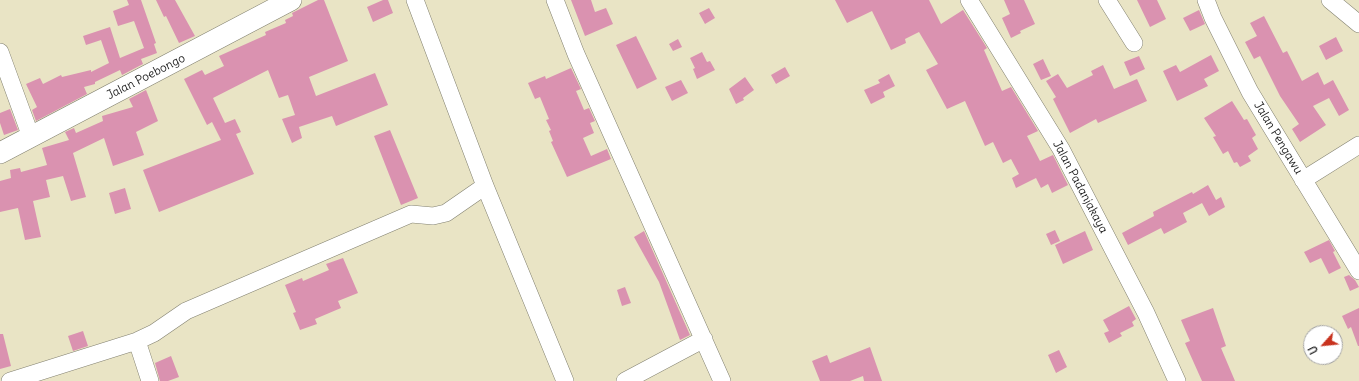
<!DOCTYPE html>
<style>
body{margin:0}
#map{position:relative;width:1359px;height:381px;overflow:hidden;background:#e9e4c5;font-family:Delius,sans-serif}
canvas{display:block}
.north{position:absolute;left:1303px;top:325px;width:40px;height:40px;box-sizing:border-box;background:#fff;border:1px solid #a4a4a4;border-radius:50%;rotate:243deg;font-size:11px;font-weight:700;line-height:16px;text-align:center;color:#1c1c1c}
.north::after{content:'';display:block;margin:auto;width:14px;height:18px;background:#c8321e;clip-path:polygon(50% 0,100% 100%,50% 72%,0 100%)}
</style>
<div id="map">
<canvas width="1359" height="381"></canvas>
<div class="north">U</div>
</div>
<script>
const ctx = document.querySelector('canvas').getContext('2d');
ctx.lineJoin = 'round';
function fill(path, color) {
  ctx.fillStyle = color;
  ctx.fill(path, 'evenodd');
}
function poly(rows) {
  const path = new Path2D();
  for (const r of rows) {
    path.moveTo(r[0], r[1]);
    for (let i = 2; i < r.length; i += 2) path.lineTo(r[i], r[i + 1]);
  }
  return path;
}
function stroke(path, color, width, dash) {
  ctx.strokeStyle = color;
  ctx.lineWidth = width;
  ctx.lineCap = dash ? 'butt' : 'round';
  ctx.setLineDash(dash || []);
  ctx.stroke(path);
}
function write(font, color, halo, rows, align = 'center') {
  ctx.font = font + ' Delius,sans-serif';
  ctx.lineWidth = 3.5;
  ctx.setLineDash([]);
  ctx.textBaseline = 'middle';
  ctx.strokeStyle = halo;
  ctx.fillStyle = color;
  for (const [text, x, y, turn = 0] of rows) {
    ctx.save();
    ctx.translate(x, y);
    ctx.rotate((+turn || 0) * Math.PI / 180);
    ctx.textAlign = isNaN(turn) ? turn : align;
    if (halo) ctx.strokeText(text, 0, 0);
    ctx.fillText(text, 0, 0);
    ctx.restore();
  }
}
fill(poly([
 [127,0,141,0,156,43,154,44,157,53,141,59,143,64,122,75,120,70,95,82,95,84,84,87,87,94,36,121,32,110,37,107,26,84,40,78,43,84,61,75,62,77,91,70,91,72,109,63,101,40,86,45,83,36,110,27,120,58,144,48,134,21,118,26,113,11,129,5],
 [156,0,175,0,195,36,179,43,166,16,164,17],
 [318,0,324,0,348,61,309,77,316,96,375,73,388,105,336,126,332,116,299,127,302,138,292,143,282,119,295,115,288,95,279,98,268,70,213,98,225,123,235,119,241,132,236,134,254,174,159,212,143,170,221,140,212,122,207,125,184,79,202,70,205,75,224,66,219,56,266,35,265,32,286,23,285,20,293,16,292,13],
 [383,0,388,0,393,13,373,22,367,7],
 [571,0,591,0,595,12,606,8,613,24,585,36],
 [835,0,929,0,941,24,963,10,987,48,984,50,1002,91,1011,87,1038,131,1027,136,1040,161,1053,155,1068,185,1052,193,1048,184,1041,188,1036,178,1016,188,1012,178,1019,174,1011,159,1003,163,993,142,985,146,965,101,947,109,926,70,938,64,919,32,905,39,906,43,891,50,872,11,847,23],
 [1004,0,1024,0,1035,24,1020,31,1021,33,1011,38,1002,18,1010,14],
 [1137,0,1157,0,1166,19,1150,27],
 [709,8,715,18,705,24,699,13],
 [1199,10,1205,24,1190,31,1183,18],
 [1264,16,1283,53,1287,51,1302,81,1318,72,1324,85,1333,80,1349,110,1339,116,1329,98,1313,106,1326,125,1300,142,1292,129,1299,124,1280,96,1260,56,1254,59,1245,42,1257,36,1250,23],
 [636,36,657,79,637,89,616,45],
 [1336,37,1343,51,1326,60,1319,46],
 [678,39,682,47,673,51,669,44],
 [702,52,707,62,710,61,715,70,697,79,693,69,695,68,690,58],
 [1211,55,1219,71,1204,79,1208,86,1177,101,1163,71,1176,65,1180,72],
 [1139,56,1145,69,1130,76,1124,62],
 [1043,59,1051,76,1041,80,1033,64],
 [1103,65,1114,89,1137,79,1147,101,1098,123,1096,119,1070,133,1053,99,1056,97,1046,81,1058,74,1067,88,1093,75,1091,71],
 [785,67,790,76,776,84,771,75],
 [571,68,581,89,576,91,584,110,589,108,595,121,590,123,594,133,583,138,591,156,607,149,611,159,567,177,551,142,553,141,549,131,551,130,546,120,549,119,540,97,535,99,528,83,545,76,546,79],
 [889,74,895,86,883,92,885,97,871,104,864,90,880,83,878,80],
 [745,77,754,90,743,98,744,100,736,104,729,89],
 [681,80,688,93,672,101,665,87],
 [146,90,158,121,136,132,144,155,113,166,104,138,73,153,86,197,71,201,63,176,46,180,50,197,33,201,41,237,25,240,18,208,0,212,0,181,11,178,10,170,20,168,21,172,47,165,42,148,69,140,65,132,74,128,76,133,103,121,102,116,133,107,129,99],
 [1232,101,1244,120,1247,119,1256,135,1252,138,1258,149,1248,156,1251,161,1240,167,1237,162,1234,163,1228,151,1223,154,1213,137,1216,136,1204,118],
 [10,109,18,130,4,135,0,123,0,113],
 [390,130,418,198,401,205,374,136],
 [1208,185,1216,200,1221,197,1225,207,1209,216,1202,203,1183,213,1187,222,1164,234,1161,228,1128,245,1122,233,1154,216,1153,212,1192,192,1193,194],
 [125,188,131,209,115,214,109,193],
 [1055,230,1060,241,1051,245,1046,234],
 [644,231,690,335,680,340,659,282,634,237],
 [1085,231,1093,250,1063,264,1055,245],
 [1329,240,1335,251,1333,252,1341,268,1329,274,1321,258,1310,263,1304,252],
 [343,258,358,293,338,301,341,308,315,319,317,324,300,330,293,313,296,312,285,285,302,278,303,281,329,270,326,264],
 [1349,275,1355,280,1359,287,1350,291,1344,277],
 [625,287,631,303,622,306,617,290],
 [1129,306,1136,319,1132,322,1134,326,1120,333,1122,336,1109,343,1104,333,1109,331,1103,320],
 [1213,308,1226,346,1221,348,1235,381,1202,381,1185,343,1190,341,1181,320],
 [1359,308,1359,346,1358,346,1351,327,1348,329,1342,316],
 [83,331,88,346,73,351,68,336],
 [0,334,3,334,11,366,0,369],
 [870,347,882,381,864,381,863,376,850,381,820,381,812,361,827,355,830,363],
 [1059,350,1067,367,1056,373,1048,355],
 [171,356,179,377,168,381,160,381,155,363]
]), '#da92b0');
const minor = poly([
 [415,0,485,186,565,381],
 [555,0,576,54,722,381],
 [969,0,1061,149,1146,313,1177,381],
 [1107,0,1134,43],
 [1206,0,1213,18,1250,92,1359,271],
 [1330,0,1359,24],
 [0,52,31,137],
 [1303,180,1359,145],
 [137,341,150,381],
 [10,381,137,341,154,333,186,311,411,214,433,216,446,213,485,186],
 [625,381,704,339]
]);
const major = poly([
 [0,153,291,0]
]);
stroke(minor, '#828070', 18);
stroke(major, '#828070', 22);
stroke(minor, '#fff', 17);
stroke(major, '#fff', 21);
write('12px', '#1c1c1c', '#fff', [
 ["Jalan Poebongo",146,77,-27],
 ["Jalan Pengawu",1278,138,59],
 ["Jalan Padanjakaya",1080,187,62]
]);
</script>
